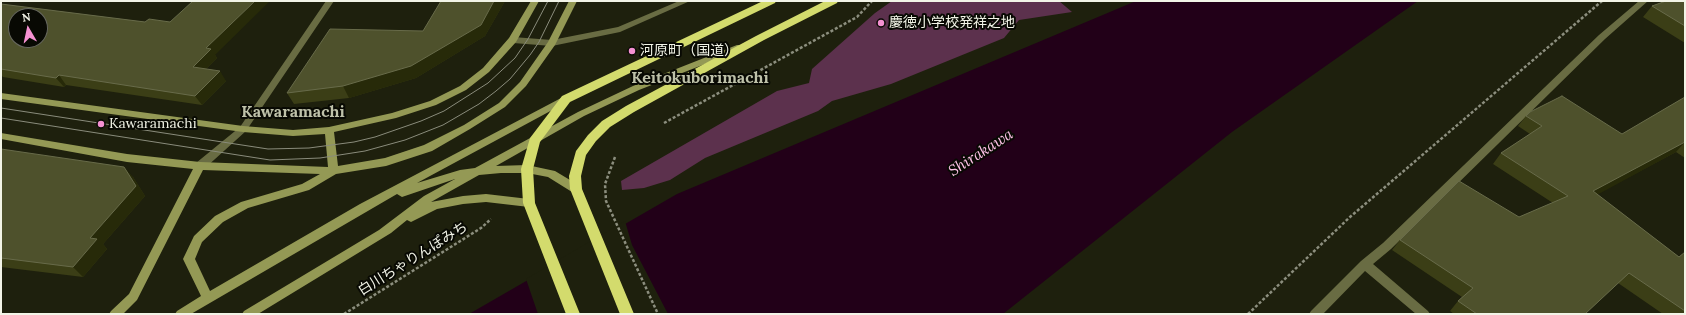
<!DOCTYPE html>
<meta charset="utf-8">
<style>
body{margin:0}
#map{position:relative;width:1686px;height:315px;overflow:hidden;background:#1e200d;font-family:Lora,serif}
canvas{display:block}
.frame{position:absolute;inset:0;border:2px solid #f2f4e7;pointer-events:none}
.north{position:absolute;left:8px;top:8px;width:40px;height:40px;box-sizing:border-box;background:#080903;border:1px solid #66675e;border-radius:50%;rotate:351deg;font-size:11px;font-weight:700;line-height:16px;text-align:center;color:#f2f4e7}
.north::after{content:'';display:block;margin:auto;width:14px;height:18px;background:#f591d2;clip-path:polygon(50% 0,100% 100%,50% 72%,0 100%)}
</style>
<div id="map">
<canvas width="1686" height="315"></canvas>
<div class="frame"></div>
<div class="north">N</div>
</div>
<script>
const ctx = document.querySelector('canvas').getContext('2d');
ctx.lineJoin = 'round';
function fill(path, color) {
  ctx.fillStyle = color;
  ctx.fill(path, 'evenodd');
}
function poly(rows) {
  const path = new Path2D();
  for (const r of rows) {
    path.moveTo(r[0], r[1]);
    for (let i = 2; i < r.length; i += 2) path.lineTo(r[i], r[i + 1]);
  }
  return path;
}
function stroke(path, color, width, dash) {
  ctx.strokeStyle = color;
  ctx.lineWidth = width;
  ctx.lineCap = dash ? 'butt' : 'round';
  ctx.setLineDash(dash || []);
  ctx.stroke(path);
}
function write(font, color, halo, rows, align = 'center') {
  ctx.font = font + ' Lora,"Noto Sans JP",serif';
  ctx.lineWidth = 4;
  ctx.setLineDash([]);
  ctx.textBaseline = 'middle';
  ctx.strokeStyle = halo;
  ctx.fillStyle = color;
  for (const [text, x, y, turn = 0] of rows) {
    ctx.save();
    ctx.translate(x, y);
    ctx.rotate((+turn || 0) * Math.PI / 180);
    ctx.textAlign = isNaN(turn) ? turn : align;
    if (halo) ctx.strokeText(text, 0, 0);
    ctx.fillText(text, 0, 0);
    ctx.restore();
  }
}
fill(poly([
 [892,1,1059,1,1072,12,1019,20,1004,38,891,84,832,101,818,111,705,158,670,180,644,188,622,190,621,181,777,91,809,83,812,69,875,13]
]), '#5c314d');
fill(poly([
 [1136,1,1418,1,1232,132,1003,314,469,314,677,194]
]), '#220018');
fill(poly([
 [625,221,632,245,668,314,538,314,526,279]
]), '#1e200d');
stroke(poly([
 [664,123,857,17,872,1],
 [615,157,605,184,606,201,658,314],
 [344,314,481,228,491,219],
 [1248,314,1350,217,1602,1]
]), '#8c8e7e', 2.5, [3, 2]);
fill(poly([
 [326,1,334,1,246,131,204,169,196,169,195,166,196,163,240,127,326,1],
 [679,1,690,1,620,32,552,46,513,43,509,40,513,37,552,40,618,27,679,1],
 [1639,1,1648,1,1605,39,1391,249,1373,264,1428,311,1430,314,1416,314,1365,271,1323,314,1309,314,1311,311,1361,261,1383,243,1599,35,1639,1]
]), '#696c43');
fill(poly([
 [531,1,539,1,516,42,489,72,466,90,436,105,396,118,334,132,338,166,385,158,424,145,464,125,499,103,520,82,548,42,569,1,577,1,555,45,526,86,505,107,470,129,432,151,386,166,336,174,309,190,248,208,223,222,202,242,195,259,210,291,360,204,563,97,566,96,571,99,569,101,417,183,460,170,475,168,578,112,633,86,737,45,743,45,744,47,743,49,639,90,584,116,496,166,527,165,555,171,580,186,581,189,580,192,572,192,548,177,527,173,501,173,479,175,431,202,463,196,486,194,529,199,533,200,534,203,533,206,529,207,486,202,463,204,437,209,411,222,407,220,391,233,258,314,242,314,244,311,379,230,424,196,455,179,402,197,397,194,191,314,175,314,177,311,201,296,183,259,194,236,215,216,241,202,302,184,320,174,203,170,137,300,123,314,109,314,111,311,129,294,193,169,127,162,1,139,1,133,127,154,200,162,328,167,325,134,293,136,243,132,1,99,1,93,243,126,293,130,329,127,392,113,430,101,460,86,483,68,509,38,531,1]
]), '#949955');
fill(poly([
 [763,1,776,1,775,3,570,102,540,142,533,169,535,203,580,314,566,314,523,203,521,169,530,138,562,96,763,1],
 [825,1,838,1,837,3,764,40,634,112,610,127,596,141,586,155,581,176,582,189,634,314,620,314,570,189,569,176,576,151,588,135,602,121,626,106,756,36,825,1]
]), '#d3db6d');
stroke(poly([
 [1,108,268,149,309,148,354,142,375,137,421,121,444,111,488,83,515,58,528,39,548,1],
 [1,118,270,160,320,158,365,151,405,140,443,125,479,104,496,91,510,79,530,55,539,42,559,1]
]), '#8a8c7c', 1);
fill(poly([
 [441,1,505,1,485,36,416,78,349,98,294,104,287,93,423,31],
 [1685,1,1685,43,1643,17,1652,6],
 [1,4,145,22,170,22,215,55,217,58,206,69,226,81,202,105,66,85,64,87,3,77,1,75],
 [1685,97,1685,158,1676,152,1597,194,1679,257,1685,252,1685,314,1663,314,1618,283,1585,314,1454,314,1450,311,1458,301,1462,297,1392,250,1400,240,1519,217,1553,203,1493,164,1501,153,1530,134,1518,126,1526,116,1622,134],
 [1,149,133,177,145,196,103,244,107,249,83,277,1,267]
]), '#3b3e16');
fill(poly([
 [255,1,270,1,215,55,217,58,199,76,193,67,206,48],
 [494,1,505,1,485,36,416,78,349,98,343,86],
 [220,71,226,81,202,105,195,96],
 [59,75,66,85,64,87,56,78],
 [1685,142,1676,152,1584,202,1593,191],
 [124,167,133,177,145,196,103,244,107,249,83,277,73,267,90,238]
]), '#272a09');
const building = poly([
 [193,1,255,1,206,48,211,49,193,67,220,71,195,96,59,75,56,78,1,69,1,4,145,22,149,19,170,22,193,1],
 [16,16,40,16,40,40,16,40,16,16],
 [441,1,494,1,481,25,411,66,343,86,287,93,330,29,423,31,441,1],
 [1666,1,1685,1,1685,26,1652,6,1666,1],
 [1562,96,1622,134,1685,97,1685,142,1593,191,1679,257,1685,252,1685,311,1629,273,1585,314,1477,314,1458,301,1473,288,1400,240,1459,181,1519,217,1568,196,1501,153,1542,126,1526,116,1530,112,1562,96],
 [1,149,124,167,136,186,90,238,97,239,73,267,1,258,1,149]
]);
fill(building, '#4e512c');
stroke(building, '#686b4a', 1);
for (const [x, y, r, color] of [
 [881,23,4,"#f591d2"],
 [632,51,4,"#f591d2"],
 [101,124,4,"#f591d2"]
]) {
  const dot = new Path2D();
  dot.arc(x, y, r, 0, 2 * Math.PI);
  ctx.fillStyle = color;
  ctx.fill(dot);
  stroke(dot, '#080903', 1.5);
}
write('14px', '#f2f4e7', '#080903', [
 ["慶徳小学校発祥之地",889,23],
 ["河原町（国道）",640,51],
 ["Kawaramachi",109,124]
], 'left');
write('14px', '#f2f4e7', '#080903', [
 ["白川ちゃりんぽみち",413,259,-32]
]);
write('italic 15px', '#fec2e7', '#080903', [
 ["Shirakawa",981,153,-33]
]);
write('bold 16px', '#bec1a9', '#080903', [
 ["Keitokuborimachi",700,78],
 ["Kawaramachi",293,112]
]);
</script>
